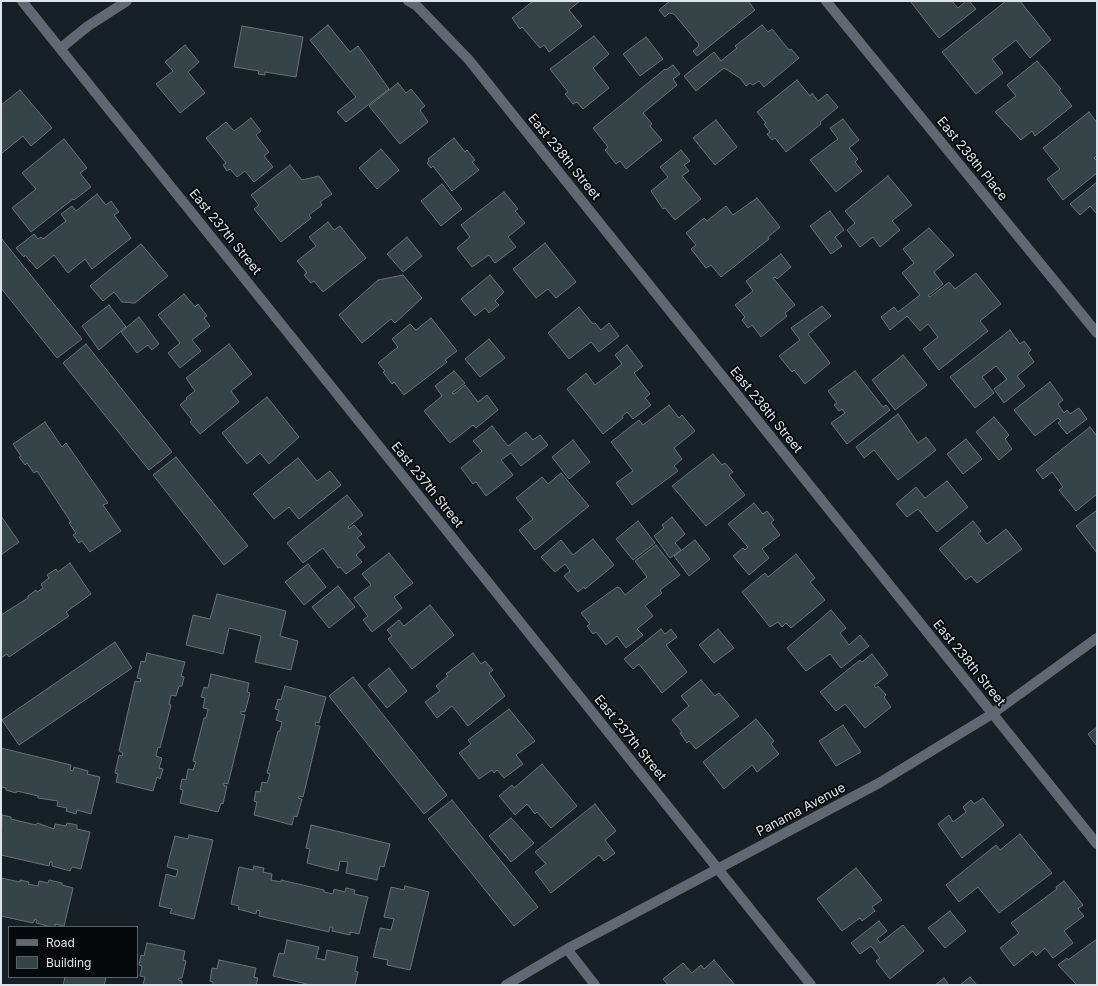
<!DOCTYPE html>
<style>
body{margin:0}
#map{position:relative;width:1098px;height:986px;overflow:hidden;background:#172026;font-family:Inter,sans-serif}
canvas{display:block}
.frame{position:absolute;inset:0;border:2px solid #dde4e8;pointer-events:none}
.legend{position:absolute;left:8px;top:926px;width:130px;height:52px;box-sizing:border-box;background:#06090c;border:1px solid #5c6164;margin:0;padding:5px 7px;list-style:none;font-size:12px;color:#dde4e8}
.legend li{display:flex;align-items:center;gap:8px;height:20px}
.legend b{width:20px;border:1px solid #5c6164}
</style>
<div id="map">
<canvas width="1098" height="986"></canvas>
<div class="frame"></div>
<ul class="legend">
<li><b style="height:5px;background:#626873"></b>Road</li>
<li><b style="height:11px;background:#364447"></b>Building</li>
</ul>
</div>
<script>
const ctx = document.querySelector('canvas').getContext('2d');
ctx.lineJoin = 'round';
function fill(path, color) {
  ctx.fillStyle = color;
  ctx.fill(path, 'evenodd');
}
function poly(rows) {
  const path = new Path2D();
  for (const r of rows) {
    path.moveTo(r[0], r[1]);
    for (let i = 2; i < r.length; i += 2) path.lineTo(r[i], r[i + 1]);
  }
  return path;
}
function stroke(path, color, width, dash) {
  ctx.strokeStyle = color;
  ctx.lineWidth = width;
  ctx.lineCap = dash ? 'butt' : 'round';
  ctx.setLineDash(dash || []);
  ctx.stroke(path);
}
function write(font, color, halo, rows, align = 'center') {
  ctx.font = font + ' Inter,sans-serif';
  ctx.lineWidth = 3.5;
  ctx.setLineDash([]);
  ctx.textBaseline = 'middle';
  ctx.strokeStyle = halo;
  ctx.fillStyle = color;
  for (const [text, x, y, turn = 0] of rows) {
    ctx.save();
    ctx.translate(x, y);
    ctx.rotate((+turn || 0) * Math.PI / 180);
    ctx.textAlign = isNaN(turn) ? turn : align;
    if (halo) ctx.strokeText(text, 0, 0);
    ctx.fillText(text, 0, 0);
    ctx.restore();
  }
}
const building = poly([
 [533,1,580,1,569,10,582,26,549,52,544,45,540,48,522,27,520,29,512,18,533,1],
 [670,1,748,1,755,10,697,56,693,51,698,47,699,44,674,14,669,13,665,17,659,10,670,1],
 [910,1,952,1,958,8,966,1,969,1,976,9,939,38,910,1],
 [1006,1,1020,1,1051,40,1030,58,1016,40,992,59,1003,73,976,94,942,52,1006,1],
 [328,25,350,52,358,46,389,89,346,122,337,112,356,97,310,40,328,25],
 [762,25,768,32,772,29,789,50,791,49,799,58,764,87,759,81,753,85,750,83,746,86,740,78,724,68,696,91,684,76,714,52,721,61,737,48,735,46,762,25],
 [242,26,303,37,296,77,265,72,265,75,258,74,259,71,234,67,242,26],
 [594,36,609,54,593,68,609,88,583,109,577,102,573,104,565,94,568,92,550,69,594,36],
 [646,37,663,59,640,76,623,54,646,37],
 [185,45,199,62,188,72,205,93,180,113,156,84,173,71,165,62,185,45],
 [1037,61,1061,89,1059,90,1072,106,1035,136,1032,131,1021,140,995,112,1016,96,1007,85,1037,61],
 [673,65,680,74,673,79,677,85,643,113,652,124,650,126,662,140,626,169,620,161,616,164,605,150,608,147,593,128,665,69,666,70,673,65],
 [797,80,810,96,812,93,818,101,827,94,838,107,820,122,821,124,786,152,775,138,772,140,767,134,770,132,764,124,766,123,757,112,797,80],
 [398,83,406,93,411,89,425,106,420,110,428,122,400,144,369,106,398,83],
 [20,90,52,128,31,146,23,136,1,154,1,105,20,90],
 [1089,112,1097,123,1097,156,1094,158,1097,161,1097,173,1063,200,1047,179,1060,169,1043,148,1089,112],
 [251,118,261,131,256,135,269,152,264,156,273,167,254,182,245,171,237,177,230,169,227,171,223,165,226,163,206,138,226,122,234,131,251,118],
 [843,119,859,140,849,148,858,159,855,162,862,171,836,192,810,160,838,139,830,128,843,119],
 [716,120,737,147,715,165,693,138,716,120],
 [454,138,465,152,467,150,475,160,472,162,479,170,452,191,433,166,431,168,427,163,429,161,428,159,454,138],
 [64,139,87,168,80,173,91,187,74,200,73,199,31,232,12,208,36,189,22,173,64,139],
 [381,149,399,170,377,189,359,168,381,149],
 [681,150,690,161,684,165,689,171,682,176,701,199,675,220,665,208,663,209,651,191,668,177,660,167,681,150],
 [290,165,302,180,319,176,332,194,320,202,322,205,309,215,311,218,281,242,254,209,259,205,251,195,290,165],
 [888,176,912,205,892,221,900,230,880,247,873,237,860,247,847,230,855,223,845,211,888,176],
 [1097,182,1097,214,1090,206,1080,215,1070,204,1097,182],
 [442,184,462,209,441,226,421,201,442,184],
 [504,192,518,209,515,211,525,223,508,237,516,247,495,263,489,255,472,267,457,248,470,237,461,225,504,192],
 [97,194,106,205,111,201,119,212,114,215,131,238,92,269,85,259,68,273,54,255,37,269,25,255,24,257,16,248,34,234,38,239,41,237,43,239,66,221,61,214,72,206,76,211,97,194],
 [757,198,780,227,768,237,769,239,721,277,711,265,706,268,691,249,696,245,686,233,704,218,707,221,726,206,733,215,757,198],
 [830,211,844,230,835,237,842,246,831,254,810,226,830,211],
 [328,222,334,230,340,226,366,258,323,292,314,281,311,283,304,275,307,273,297,261,316,246,309,237,328,222],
 [929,228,954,255,934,272,943,284,928,296,930,297,949,282,955,289,976,273,1001,304,980,321,988,331,939,370,923,349,938,337,928,324,920,331,907,316,890,330,881,317,894,307,898,312,920,295,902,273,914,263,903,249,929,228],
 [407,237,422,256,403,272,387,254,407,237],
 [1,238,82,339,57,358,1,288,1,238],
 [545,243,576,282,556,298,548,289,536,298,513,269,545,243],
 [141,244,168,276,135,303,122,302,114,292,103,301,90,286,141,244],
 [781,254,791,267,777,279,775,277,773,278,795,305,785,313,787,316,761,337,752,325,748,328,742,320,745,317,735,305,753,291,746,281,781,254],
 [403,275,422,298,395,323,391,319,362,343,339,315,378,280,403,275],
 [490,275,504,292,495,301,499,305,489,313,485,308,475,316,461,299,490,275],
 [184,294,195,307,198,304,207,316,204,318,210,326,192,340,201,351,180,368,168,353,180,343,158,315,184,294],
 [109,305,126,327,99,350,82,326,109,305],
 [822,306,831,316,808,334,830,363,805,384,794,370,792,372,779,356,800,340,791,328,822,306],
 [579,307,593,324,595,323,601,330,609,323,619,336,599,352,591,342,569,359,548,333,579,307],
 [139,317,159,344,152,350,148,345,137,353,121,332,139,317],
 [431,318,457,351,445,360,447,362,404,395,394,382,392,384,383,372,385,371,378,363,398,347,392,339,410,324,416,330,431,318],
 [1010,330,1020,344,1024,341,1031,350,1028,353,1034,362,1017,376,1025,386,1004,403,994,389,1007,379,996,366,982,377,994,393,975,408,950,377,1010,330],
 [489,339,505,358,480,377,465,359,489,339],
 [86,344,172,452,149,470,63,363,86,344],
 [229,344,252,374,231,391,239,402,200,434,190,422,192,420,180,405,187,399,186,398,195,391,186,378,229,344],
 [627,345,643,366,634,373,650,394,645,398,651,405,633,419,627,412,622,416,623,418,603,434,567,389,586,373,595,385,622,364,615,355,627,345],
 [903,355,927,385,895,410,872,380,903,355],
 [454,371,465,383,452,393,454,394,465,385,478,402,487,395,498,410,476,428,473,425,450,443,424,411,442,396,435,386,454,371],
 [855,371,883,407,886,405,890,410,847,444,831,423,845,413,842,409,839,411,834,405,837,403,828,391,855,371],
 [1050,382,1063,400,1058,404,1064,413,1067,410,1070,414,1079,408,1087,419,1067,434,1058,423,1061,421,1058,418,1035,436,1014,410,1050,382],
 [267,397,299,437,269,464,260,453,247,464,222,433,267,397],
 [669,405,679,418,682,415,695,431,674,448,682,459,674,466,678,471,632,505,616,483,633,471,611,442,639,420,643,425,669,405],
 [898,414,918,443,926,437,936,450,898,480,874,450,864,458,856,447,898,414],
 [994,417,1009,435,1005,439,1012,449,999,460,976,432,994,417],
 [45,422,62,447,66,443,108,503,103,505,121,531,90,552,82,541,79,543,73,535,76,533,69,523,71,522,37,471,34,473,27,463,25,465,19,457,21,456,13,444,45,422],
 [492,426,508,446,526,432,533,440,540,435,548,445,521,466,511,453,501,460,513,475,486,496,476,482,473,484,461,468,482,451,473,441,492,426],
 [1090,427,1097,436,1097,494,1076,511,1059,490,1063,487,1052,472,1043,479,1036,470,1090,427],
 [966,439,982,459,963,474,947,454,966,439],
 [573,440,590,462,569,479,552,457,573,440],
 [713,454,722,465,725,463,733,472,729,475,745,495,706,526,672,486,713,454],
 [176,457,248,546,224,565,153,475,176,457],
 [298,458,317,481,330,471,341,485,299,519,289,507,274,519,253,494,298,458],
 [561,473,589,506,535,550,519,530,533,519,516,498,542,477,548,484,561,473],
 [947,481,968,507,937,532,918,509,907,517,896,504,916,487,925,498,947,481],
 [347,495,363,515,348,527,349,529,354,525,362,534,357,538,365,547,356,555,362,562,346,574,340,567,338,568,323,548,303,563,287,543,347,495],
 [754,503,763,514,767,511,774,520,771,523,780,535,762,549,769,558,749,575,733,556,743,548,745,550,748,547,728,524,754,503],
 [1097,510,1097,553,1076,526,1097,510],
 [1,516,19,542,1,555,1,516],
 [672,517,685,534,675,543,681,550,670,558,654,536,664,528,662,525,672,517],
 [638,521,655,543,633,560,616,539,638,521],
 [973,521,981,531,978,533,987,544,1006,529,1022,549,977,583,971,576,966,580,939,549,973,521],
 [593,539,614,565,585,589,584,587,578,592,564,576,570,571,565,564,555,572,541,557,561,540,573,555,593,539],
 [695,540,710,559,689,576,674,556,695,540],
 [656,545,680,575,660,590,662,593,645,606,653,616,637,629,643,635,626,648,617,636,606,645,596,632,593,634,587,626,590,624,581,613,617,587,620,588,625,595,647,577,635,561,656,545],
 [389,553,413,583,394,597,402,608,372,632,363,620,368,616,354,598,371,585,362,574,389,553],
 [796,554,815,578,810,582,825,600,791,628,786,623,782,627,778,622,770,627,742,592,765,573,768,577,796,554],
 [70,563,91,594,66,612,69,616,9,657,7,654,1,658,1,615,28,598,28,596,36,590,37,592,43,588,41,584,49,578,47,575,56,569,58,572,70,563],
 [308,564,326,587,304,605,285,582,308,564],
 [338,586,355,607,329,628,312,607,338,586],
 [217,594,286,611,280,636,298,641,291,670,255,662,261,636,229,628,223,654,186,645,193,615,210,619,217,594],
 [430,605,454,635,412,669,388,639,392,636,387,630,399,620,404,626,430,605],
 [831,610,846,628,840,633,849,645,860,635,869,646,841,668,830,654,806,671,787,648,831,610],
 [661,629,665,634,671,629,677,637,666,645,687,672,662,693,639,664,633,669,624,659,661,629],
 [718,629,734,648,714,663,699,645,718,629],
 [115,642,132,668,19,745,2,720,115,642],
 [147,653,185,662,181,676,184,677,182,686,179,686,176,696,171,695,169,704,171,705,160,748,158,747,156,756,162,758,159,768,163,769,160,779,157,777,153,791,116,782,118,774,115,773,119,755,122,756,123,753,119,751,135,681,140,682,141,679,137,678,141,661,145,662,147,653],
 [473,653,481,664,485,661,493,670,489,673,505,696,468,726,452,706,437,718,425,702,440,691,436,686,448,676,446,674,473,653],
 [872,654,888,675,874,686,876,688,878,686,886,695,884,697,891,707,865,728,845,704,836,711,820,692,860,660,862,662,872,654],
 [389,668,407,691,387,708,368,685,389,668],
 [211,674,249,683,247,692,250,693,245,712,241,711,241,714,245,715,228,784,224,783,224,786,227,786,223,804,221,803,218,812,180,803,183,790,180,789,182,779,186,780,188,769,193,770,196,762,193,761,204,718,206,718,208,709,203,708,205,698,201,697,204,687,208,688,211,674],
 [353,677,447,795,424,814,329,696,353,677],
 [701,680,715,696,719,693,739,716,696,749,689,741,687,743,680,733,682,732,672,720,689,706,681,696,701,680],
 [285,686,326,697,319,723,316,722,315,725,320,726,303,797,299,796,298,798,302,799,297,817,294,816,292,825,254,815,257,802,254,801,256,791,260,792,262,782,267,783,270,774,267,773,278,731,280,731,282,722,276,720,279,710,275,709,278,699,281,700,285,686],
 [509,709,535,741,516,755,523,764,504,778,497,770,494,773,492,770,479,779,459,753,471,744,468,740,509,709],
 [756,719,774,741,771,744,779,754,757,772,752,765,724,789,703,762,756,719],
 [843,725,861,752,836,766,819,741,843,725],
 [1097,727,1097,746,1088,734,1097,727],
 [1,748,71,765,70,770,73,771,74,767,88,771,87,774,100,777,91,814,77,810,76,814,66,811,67,808,57,806,58,801,38,798,38,796,17,791,16,793,6,790,6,788,1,787,1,748],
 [542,764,577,806,551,828,537,812,535,814,527,804,515,815,499,796,512,785,514,788,542,764],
 [983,798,1004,825,962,858,938,824,949,815,953,822,966,812,963,807,971,800,974,804,983,798],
 [452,800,538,907,514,926,428,819,452,800],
 [595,804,616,831,605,840,615,853,604,861,599,855,551,893,535,872,546,864,535,852,595,804],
 [2,815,11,817,11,819,36,825,37,823,54,829,55,824,66,826,67,823,77,825,77,829,90,832,81,869,72,867,70,871,52,866,52,862,50,862,49,866,1,855,2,815],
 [511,818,534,843,511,862,489,836,511,818],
 [311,825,390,844,384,867,380,866,377,880,346,873,348,862,340,861,338,871,307,863,310,849,306,848,311,825],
 [1020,834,1052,873,999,913,978,887,959,902,946,885,996,845,1000,850,1020,834],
 [189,835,213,840,194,919,170,913,172,909,159,906,166,874,176,877,178,870,167,867,175,836,188,839,189,835],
 [254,866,264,868,263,872,272,874,271,880,281,882,281,880,324,890,324,892,333,894,334,889,345,892,346,888,355,890,354,894,368,897,359,934,350,932,350,935,332,931,333,927,330,927,329,932,259,916,260,911,257,910,256,914,238,909,239,906,231,904,239,867,253,870,254,866],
 [856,868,882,900,872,907,875,911,862,921,860,918,842,931,817,899,856,868],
 [1,878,20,882,20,880,29,882,28,884,38,886,39,881,48,883,49,880,62,883,62,885,73,888,64,926,55,924,55,927,52,927,36,923,37,920,35,919,33,923,1,916,1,878],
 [1064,881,1083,905,1078,909,1084,916,1064,931,1073,943,1053,958,1045,948,1036,956,1033,951,1014,966,1000,948,1019,933,1011,923,1057,889,1056,887,1064,881],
 [405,886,429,892,410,970,387,965,388,960,373,957,380,928,391,930,394,919,384,917,391,887,404,890,405,886],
 [950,911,966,931,945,948,928,928,950,911],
 [879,921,887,931,877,939,880,943,903,925,924,951,890,979,876,961,880,958,871,946,860,954,851,943,879,921],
 [1097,939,1097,985,1077,985,1058,965,1067,958,1068,960,1097,939],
 [287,940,319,947,316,958,325,960,327,950,358,957,355,971,358,972,355,985,311,985,273,976,279,953,284,954,287,940],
 [147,943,185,951,183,960,186,961,182,978,179,978,178,980,182,981,182,985,143,985,145,977,140,976,142,966,139,965,141,955,144,956,147,943],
 [219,960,256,968,254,977,258,978,256,985,213,985,213,982,210,981,212,968,217,969,219,960],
 [714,960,735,985,668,985,663,979,683,963,692,973,701,965,704,969,714,960],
 [65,977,103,977,106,978,104,985,63,985,65,977],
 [970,977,977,985,960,985,970,977],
 [944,978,949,985,935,985,944,978]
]);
fill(building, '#364447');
stroke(building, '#667478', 1);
stroke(poly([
 [22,1,811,985],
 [408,1,417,6,469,60,1097,844],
 [826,1,1097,333],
 [61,48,88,26,127,1],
 [567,949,595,985],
 [506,985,567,949,879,783,992,714,1097,638]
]), '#626873', 10);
write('13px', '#dde4e8', '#06090c', [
 ["East 238th Street",564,157,51],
 ["East 238th Place",972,159,51],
 ["East 237th Street",225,232,51],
 ["East 238th Street",766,410,51],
 ["East 237th Street",427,485,51],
 ["East 238th Street",969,663,51],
 ["East 237th Street",630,738,51],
 ["Panama Avenue",801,810,-28]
]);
</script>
